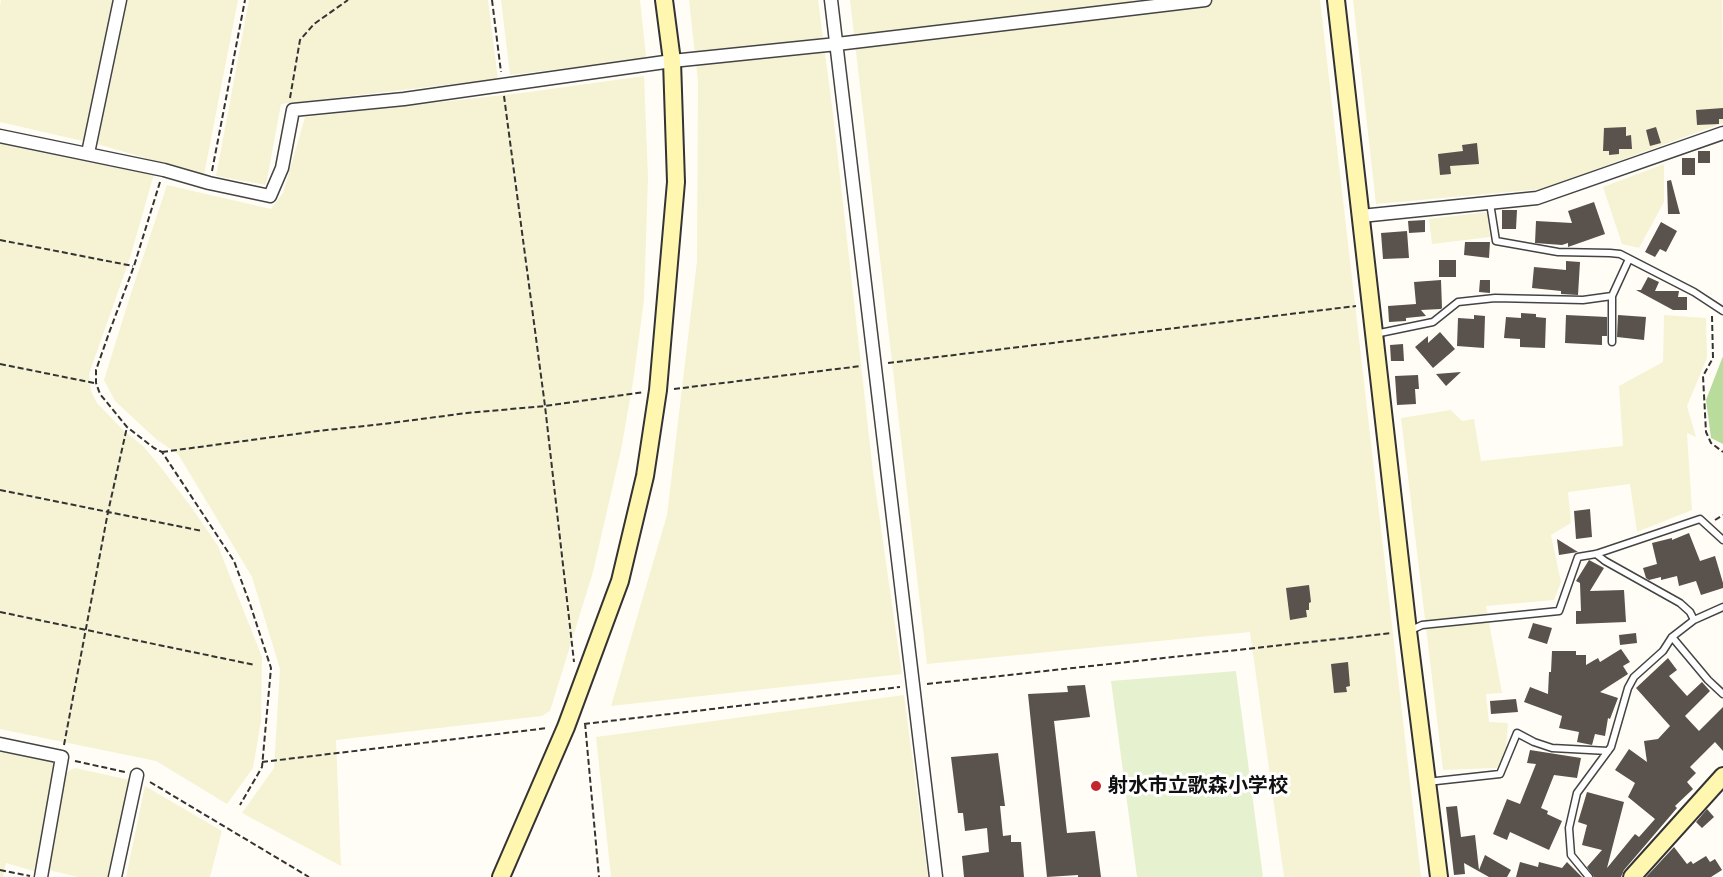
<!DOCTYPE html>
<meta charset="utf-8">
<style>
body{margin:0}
canvas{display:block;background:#fffdf5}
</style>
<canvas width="1723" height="877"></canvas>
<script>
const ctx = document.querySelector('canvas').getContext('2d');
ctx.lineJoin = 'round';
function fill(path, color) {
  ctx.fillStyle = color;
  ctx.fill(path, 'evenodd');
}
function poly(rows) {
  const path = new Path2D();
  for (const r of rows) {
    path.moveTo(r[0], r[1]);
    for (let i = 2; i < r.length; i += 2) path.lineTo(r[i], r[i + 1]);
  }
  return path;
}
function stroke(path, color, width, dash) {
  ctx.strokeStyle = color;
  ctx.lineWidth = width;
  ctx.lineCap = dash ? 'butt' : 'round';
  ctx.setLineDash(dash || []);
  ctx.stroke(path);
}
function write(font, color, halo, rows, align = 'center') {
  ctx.font = font + ' Merriweather,"Noto Sans JP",serif';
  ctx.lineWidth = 6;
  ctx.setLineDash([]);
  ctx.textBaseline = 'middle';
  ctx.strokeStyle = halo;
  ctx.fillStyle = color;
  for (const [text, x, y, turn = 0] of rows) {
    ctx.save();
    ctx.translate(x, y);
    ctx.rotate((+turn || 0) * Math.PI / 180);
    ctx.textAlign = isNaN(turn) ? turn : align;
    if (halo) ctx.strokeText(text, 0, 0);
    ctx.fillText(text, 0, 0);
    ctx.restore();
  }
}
fill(poly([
 [1,0,115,0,87,142,0,122,0,6],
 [125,0,238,0,204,175,97,144],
 [249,0,488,0,498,79,281,104,266,185,216,176],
 [501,0,640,0,646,56,643,59,510,75],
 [689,0,818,0,833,114,873,472,902,674,611,706,667,515,697,261,698,82],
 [850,0,1320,0,1421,877,1284,877,1250,632,927,664],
 [1353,0,1722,0,1723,123,1542,189,1376,204],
 [644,76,648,178,644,300,633,382,621,450,593,572,550,711,542,716,336,740,341,866,242,813,274,768,280,669,252,577,178,454,157,440,115,401,104,380,131,293,167,185,271,209,283,193,305,117,522,93],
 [0,144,107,166,154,174,130,258,89,374,91,391,97,403,123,430,143,446,159,465,192,508,218,546,262,657,261,721,253,768,227,804,156,761,0,729],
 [1664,164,1664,202,1639,248,1622,244,1603,187],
 [1487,212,1490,237,1432,244,1429,219],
 [1664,315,1706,318,1707,358,1687,406,1696,437,1687,433,1692,510,1637,532,1630,484,1568,492,1571,523,1551,535,1561,582,1554,600,1486,606,1502,693,1486,694,1489,722,1508,723,1506,748,1497,768,1443,770,1401,418,1451,410,1462,421,1474,419,1481,461,1623,446,1619,386,1663,362],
 [904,695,928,877,611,877,596,737],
 [0,752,56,762,37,872,6,863,3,877,0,877],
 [75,768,130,780,109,877,78,877,48,870,66,772],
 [145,786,222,831,210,877,126,877]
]), '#f6f3d4');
fill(poly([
 [1723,356,1723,444,1711,438,1706,400]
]), '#b9dc9c');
fill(poly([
 [1236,671,1263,877,1137,877,1111,681]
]), '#e6f2cf');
fill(poly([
 [1723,108,1723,119,1719,119,1719,124,1697,125,1696,110],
 [1626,127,1626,136,1631,135,1632,149,1619,149,1619,154,1609,155,1609,151,1603,151,1604,128],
 [1656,127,1661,143,1650,146,1646,130],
 [1477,143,1479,164,1450,166,1451,174,1440,175,1438,154,1463,151,1462,145],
 [1698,151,1710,151,1710,163,1698,163],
 [1682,158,1695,158,1695,175,1682,175],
 [1671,180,1680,214,1668,214,1667,181],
 [1594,202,1605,234,1568,247,1568,243,1562,245,1535,243,1536,221,1572,223,1568,211],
 [1502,210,1517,210,1516,229,1502,229],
 [1425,220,1425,232,1409,233,1408,221],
 [1661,222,1677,231,1666,252,1660,249,1655,257,1645,252],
 [1407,231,1409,258,1383,259,1381,233],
 [1465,242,1490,242,1489,258,1464,255],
 [1439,260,1456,260,1456,277,1439,277],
 [1566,261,1580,262,1578,295,1561,294,1561,291,1532,288,1534,267,1566,270],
 [1648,277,1659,282,1655,291,1679,291,1678,297,1687,297,1687,310,1673,310,1636,290,1641,290],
 [1441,280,1442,308,1441,309,1421,310,1426,316,1406,318,1406,321,1389,322,1388,306,1416,304,1414,282],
 [1480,280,1490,280,1490,293,1479,292],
 [1521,313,1536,314,1536,317,1546,318,1545,348,1520,347,1520,339,1504,338,1506,317,1521,318],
 [1474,315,1485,316,1484,348,1457,346,1458,318,1474,319],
 [1566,315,1607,317,1607,336,1602,336,1602,345,1565,343],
 [1618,315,1646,317,1644,340,1617,337],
 [1440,332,1455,349,1433,368,1415,347,1428,336,1428,343],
 [1403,344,1404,361,1391,361,1390,345],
 [1461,372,1446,386,1436,374],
 [1418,375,1419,389,1415,389,1416,404,1397,405,1395,376],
 [1590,509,1592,537,1576,539,1574,511],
 [1689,533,1700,561,1715,556,1723,583,1723,588,1701,595,1696,581,1679,586,1677,576,1661,580,1661,577,1649,580,1646,578,1643,568,1657,564,1652,543,1672,538,1672,540],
 [1557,539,1578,552,1559,555],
 [1589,560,1604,568,1590,591,1624,590,1626,622,1576,624,1576,611,1581,611,1580,583,1576,581],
 [1309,585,1311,602,1309,603,1309,610,1306,610,1307,617,1290,620,1286,588],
 [1533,623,1552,628,1547,644,1528,638],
 [1636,633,1637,643,1620,645,1619,635],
 [1621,649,1630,662,1623,666,1628,674,1600,692,1618,698,1610,719,1608,718,1605,736,1595,734,1592,745,1577,742,1579,732,1559,728,1562,716,1524,702,1530,687,1548,694,1549,672,1551,672,1552,651,1576,651,1576,655,1586,655,1586,665,1598,658,1600,662],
 [1668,658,1677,670,1669,676,1687,696,1702,682,1710,691,1685,716,1699,731,1723,707,1723,751,1715,742,1690,767,1696,773,1687,782,1693,789,1675,806,1677,808,1624,870,1621,877,1594,877,1587,867,1602,850,1582,845,1587,825,1578,822,1587,792,1624,802,1607,868,1635,834,1639,837,1655,819,1628,797,1635,783,1615,770,1629,749,1647,762,1644,741,1658,739,1670,726,1636,688],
 [1348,662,1350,686,1346,687,1347,692,1334,693,1331,664],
 [1085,685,1090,717,1054,721,1067,833,1095,831,1101,877,1078,877,1078,875,1047,877,1028,694,1068,692,1067,686],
 [1516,699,1518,712,1491,714,1490,701],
 [1530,750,1581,758,1577,778,1554,775,1541,808,1548,811,1547,814,1562,821,1549,850,1510,832,1507,840,1493,834,1507,799,1520,804,1536,764,1527,763],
 [998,753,1005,806,1000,806,1003,836,1011,835,1011,842,1021,842,1024,877,964,877,962,856,989,852,987,828,965,831,963,813,958,813,951,757],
 [1457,806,1461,837,1475,835,1479,870,1485,855,1511,870,1507,877,1489,877,1464,863,1465,874,1454,875,1446,807],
 [1707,809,1714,817,1702,828,1696,822],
 [1674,847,1687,864,1691,861,1693,864,1706,856,1710,862,1715,859,1722,870,1711,877,1646,877],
 [1520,862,1538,867,1539,862,1562,868,1567,862,1582,877,1516,877]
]), '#5a524d');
const lane = poly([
 [1490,203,1496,241,1558,252,1610,253,1620,254,1694,292,1723,311],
 [1375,334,1433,322,1458,302,1495,298,1583,300,1612,296],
 [1612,342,1612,296,1629,259],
 [1596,554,1605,561,1680,603,1690,612,1694,620],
 [1409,631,1422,625,1559,611,1578,557,1596,554,1700,519,1723,540],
 [1672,637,1708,680,1723,694],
 [1427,782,1500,774,1517,733,1534,742,1552,748,1608,751],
 [1589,877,1571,855,1569,828,1577,793,1611,747,1628,688,1634,677,1663,651,1672,637,1694,620,1723,607]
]);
const street = poly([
 [831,0,936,877],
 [0,136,164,170,209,183,270,196,282,168,293,110,404,99,672,61,837,44,1205,0],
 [88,153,120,0],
 [1361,216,1537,198,1723,133],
 [0,744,62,757,41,877],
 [115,877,137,775]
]);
const secondary = poly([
 [1336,0,1408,631,1439,877],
 [501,877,566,727,620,581,645,476,658,390,676,182,672,61,664,0],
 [1632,877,1723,776]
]);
stroke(lane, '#444', 9);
stroke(street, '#444', 15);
stroke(secondary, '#333', 20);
stroke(poly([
 [492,0,501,72],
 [504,96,545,406,574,662],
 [290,98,300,40,314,24,348,0],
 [212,171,245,0],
 [160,182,134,266,109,333,96,370,96,383,100,394,127,427,154,448,162,452,234,561,250,604,271,668,262,767,240,805],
 [0,240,133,266],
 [1712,316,1713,358,1703,376,1706,432,1711,443,1723,452],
 [888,363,1356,306],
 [0,364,94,383],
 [674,389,861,366],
 [162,452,318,431,383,424,467,413,545,406,644,392],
 [0,490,202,531],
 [1715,520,1723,515],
 [0,612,255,665],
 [927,684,1392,633],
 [585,723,599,877],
 [584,724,900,687],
 [64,745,108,512,127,427],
 [75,761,125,772],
 [262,762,548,728],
 [150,782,309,877],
 [0,870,30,876]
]), '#333', 2, [6, 3]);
stroke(lane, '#fff', 6);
stroke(street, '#fff', 12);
stroke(secondary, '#fff6b0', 16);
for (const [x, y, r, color] of [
 [1096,786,6,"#c4262e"]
]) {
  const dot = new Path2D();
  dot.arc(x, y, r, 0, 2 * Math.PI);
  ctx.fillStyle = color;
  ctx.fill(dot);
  stroke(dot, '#fff', 2);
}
write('bold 20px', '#111', '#fff', [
 ["射水市立歌森小学校",1108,786]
], 'left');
</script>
